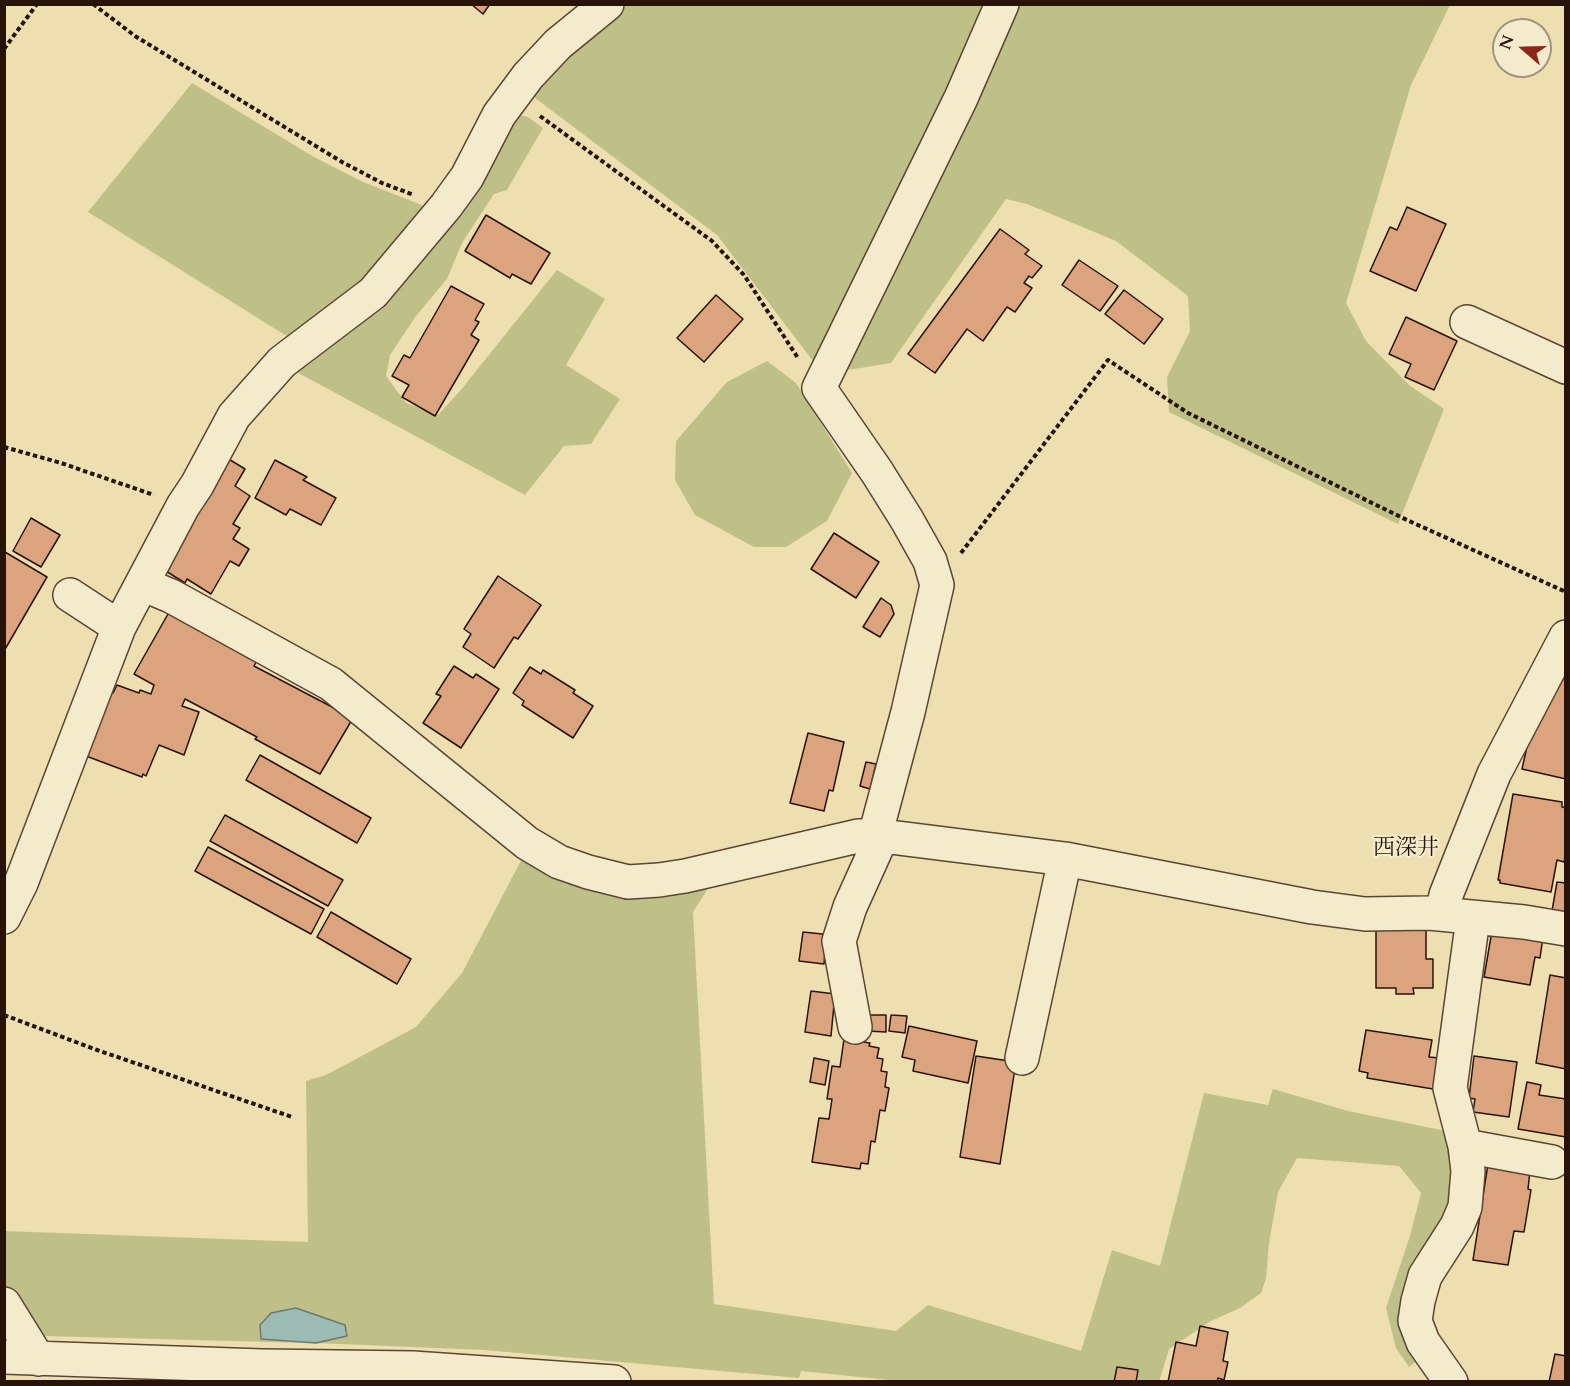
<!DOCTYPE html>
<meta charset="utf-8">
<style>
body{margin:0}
#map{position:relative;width:1570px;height:1386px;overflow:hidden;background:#eedfb0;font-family:Cardo,serif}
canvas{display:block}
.frame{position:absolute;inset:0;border:6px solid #28130a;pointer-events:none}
.north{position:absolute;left:1492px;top:18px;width:60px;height:60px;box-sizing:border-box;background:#f4eacc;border:2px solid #a2947e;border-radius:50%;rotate:290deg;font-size:16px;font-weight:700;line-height:24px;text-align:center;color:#28130a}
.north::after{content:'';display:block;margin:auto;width:21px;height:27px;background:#8f2418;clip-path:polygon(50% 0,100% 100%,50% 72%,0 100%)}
</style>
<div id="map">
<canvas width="1570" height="1386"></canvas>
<div class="frame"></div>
<div class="north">N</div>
</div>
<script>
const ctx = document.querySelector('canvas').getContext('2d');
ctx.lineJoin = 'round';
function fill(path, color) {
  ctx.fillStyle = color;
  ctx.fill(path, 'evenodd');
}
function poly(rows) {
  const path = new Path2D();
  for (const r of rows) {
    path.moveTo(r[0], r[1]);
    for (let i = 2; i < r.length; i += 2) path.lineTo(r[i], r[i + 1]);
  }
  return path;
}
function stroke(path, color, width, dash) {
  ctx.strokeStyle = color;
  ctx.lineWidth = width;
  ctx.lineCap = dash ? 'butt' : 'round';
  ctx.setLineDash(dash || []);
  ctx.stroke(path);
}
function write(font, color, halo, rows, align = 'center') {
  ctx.font = font + ' Cardo,"Noto Serif JP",serif';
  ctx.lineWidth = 4.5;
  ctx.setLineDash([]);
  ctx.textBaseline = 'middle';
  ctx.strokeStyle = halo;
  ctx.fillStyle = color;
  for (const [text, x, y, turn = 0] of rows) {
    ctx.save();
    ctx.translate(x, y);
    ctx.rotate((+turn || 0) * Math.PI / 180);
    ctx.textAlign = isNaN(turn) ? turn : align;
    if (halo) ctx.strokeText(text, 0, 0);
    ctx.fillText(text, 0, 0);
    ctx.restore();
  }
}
fill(poly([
 [621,5,991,5,816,365,717,235,535,98,533,90],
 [1016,5,1450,5,1411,85,1346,303,1366,341,1409,385,1444,409,1398,524,1169,412,1167,377,1190,331,1188,296,1116,241,1027,204,1006,199,891,363,842,371],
 [192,83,314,157,361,181,424,206,347,301,293,340,88,212],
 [515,114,528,117,543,128,507,190,494,194,462,243,447,279,416,316,390,355,386,376,406,403,438,415,460,391,557,270,605,299,566,365,620,399,591,444,564,446,525,495,291,369,382,303,407,280,441,231],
 [767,361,796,383,852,473,827,521,786,547,754,547,695,515,675,480,676,441,727,382],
 [525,853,548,867,716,876,693,912,714,1304,896,1331,928,1305,1081,1351,1112,1250,1160,1266,1204,1093,1268,1105,1273,1089,1348,1111,1451,1132,1456,1190,1421,1358,1409,1367,1396,1348,1386,1308,1410,1236,1421,1193,1399,1166,1297,1158,1278,1192,1269,1243,1266,1279,1261,1293,1240,1308,1211,1321,1169,1349,1159,1382,908,1382,801,1371,799,1378,485,1350,316,1343,346,1336,315,1316,296,1308,261,1339,306,1343,43,1336,5,1289,4,1231,308,1242,306,1081,326,1075,416,1027,462,973]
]), '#bfc087');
const water = poly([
 [296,1308,345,1325,347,1336,316,1343,261,1339,260,1325,271,1313,296,1308]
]);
fill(water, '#9cbbb4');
stroke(water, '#6e7870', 1.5);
const building = poly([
 [471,4,490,4,483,14,471,4],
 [1407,207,1446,224,1416,291,1370,271,1390,227,1397,230,1407,207],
 [486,215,550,253,531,284,512,274,510,278,465,251,486,215],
 [1000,229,1029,250,1025,254,1042,266,1032,278,1029,276,1024,283,1032,288,1015,312,1007,307,983,341,967,329,935,373,908,354,1000,229],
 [1079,260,1118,286,1100,311,1062,285,1079,260],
 [451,286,484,304,475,320,479,322,471,335,479,340,435,416,402,397,409,385,392,376,404,355,410,358,451,286],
 [1124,290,1163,319,1144,344,1105,314,1124,290],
 [716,295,743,319,704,362,677,338,716,295],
 [1406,317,1457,341,1434,390,1405,377,1411,364,1389,354,1406,317],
 [227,458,245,469,235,486,250,496,233,524,240,528,233,539,249,549,239,566,230,561,211,594,187,579,185,583,161,568,227,458],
 [275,460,307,477,303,480,336,498,321,525,290,509,286,515,255,498,275,460],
 [31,518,60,535,41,567,13,551,31,518],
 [834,533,879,562,856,598,811,569,834,533],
 [5,552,47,577,4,651,4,553,5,552],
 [498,576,541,605,518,639,514,637,494,668,463,647,471,634,464,629,498,576],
 [881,598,891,605,894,614,880,637,863,627,881,598],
 [172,607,260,655,254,666,353,718,320,774,255,739,257,737,185,699,182,706,199,712,184,755,159,745,146,776,143,774,142,777,86,756,111,693,113,693,117,685,139,693,140,690,151,694,154,685,134,674,172,607],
 [454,666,473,678,476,674,499,689,461,748,423,723,441,696,436,694,454,666],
 [530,667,541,674,543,670,575,690,573,693,593,706,573,738,522,705,524,701,513,693,530,667],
 [1559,672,1566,674,1566,779,1522,769,1532,724,1559,672],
 [808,733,844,742,833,791,829,790,824,811,790,803,808,733],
 [260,755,371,818,357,843,246,780,260,755],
 [866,762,876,764,870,789,860,786,866,762],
 [1513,794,1562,802,1562,807,1566,808,1566,854,1564,862,1557,860,1551,892,1500,883,1500,880,1498,880,1513,794],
 [225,815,343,880,328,906,210,841,225,815],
 [208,847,324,909,311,934,195,871,208,847],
 [1557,882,1566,883,1566,913,1552,911,1557,882],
 [331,912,411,959,397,984,317,937,331,912],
 [1376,926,1426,926,1426,959,1433,959,1433,988,1413,988,1414,994,1396,994,1396,988,1376,988,1376,926],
 [1492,931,1543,937,1540,958,1535,957,1530,985,1484,977,1492,931],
 [803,932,832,935,825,951,824,964,799,961,803,932],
 [1550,975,1566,978,1566,1069,1536,1063,1550,975],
 [811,991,835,994,831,1036,805,1032,811,991],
 [868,1015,886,1015,886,1032,867,1031,868,1015],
 [891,1015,907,1016,905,1033,889,1031,891,1015],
 [909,1026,977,1041,968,1083,913,1071,915,1060,902,1057,909,1026],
 [1366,1030,1432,1040,1429,1057,1439,1058,1433,1089,1367,1078,1368,1073,1359,1071,1366,1030],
 [844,1039,870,1043,869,1046,879,1048,877,1058,883,1059,881,1071,887,1072,885,1087,889,1088,885,1111,880,1110,875,1142,871,1141,868,1164,861,1163,860,1169,812,1162,819,1118,829,1119,832,1099,827,1099,832,1066,840,1067,844,1039],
 [976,1056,1016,1062,1000,1164,960,1157,976,1056],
 [1474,1056,1517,1062,1509,1117,1473,1112,1475,1099,1469,1098,1474,1056],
 [814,1058,829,1061,825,1085,810,1082,814,1058],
 [1527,1082,1541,1085,1539,1095,1566,1099,1566,1137,1518,1129,1527,1082],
 [1488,1164,1530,1171,1528,1189,1531,1190,1524,1232,1514,1231,1508,1265,1473,1260,1488,1164],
 [1200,1326,1228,1332,1223,1361,1228,1362,1224,1380,1218,1378,1217,1382,1168,1382,1176,1342,1196,1346,1200,1326],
 [1555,1354,1566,1356,1566,1382,1549,1382,1555,1354],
 [1117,1367,1138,1370,1136,1382,1114,1382,1117,1367]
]);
fill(building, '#dba47f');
stroke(building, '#28130a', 1.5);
const minor = poly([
 [1467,322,1566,367],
 [142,584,171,596,331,684,527,843,559,862,588,872,628,882,659,880,685,876,858,836,882,836,1065,859,1312,907,1365,914,1429,913,1524,922,1566,929],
 [70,595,119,627],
 [875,836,908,712,937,585,930,561,907,520,877,472,819,388,961,98,1002,4],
 [1442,914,1446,895,1494,774,1566,637],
 [4,917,21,883,119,627,183,506,197,485,234,416,282,362,373,293,446,206,467,177,499,115,528,76,558,44,607,4],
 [855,1027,839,941,850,907,882,836],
 [1022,1058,1065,859],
 [1465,1146,1552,1162],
 [4,1304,38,1359],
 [4,1357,262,1366,413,1368,614,1382],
 [1451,1382,1423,1342,1415,1321,1418,1301,1425,1276,1457,1226,1465,1207,1468,1171,1465,1146,1450,1088,1473,918]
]);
stroke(minor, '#5a4634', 36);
stroke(poly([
 [93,4,135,36,342,162,382,183,414,195],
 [4,49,37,4],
 [540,116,712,241,744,275,798,358],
 [4,447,61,463,154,495],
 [961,553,1108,360,1188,413,1407,520,1566,592],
 [4,1015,97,1050,292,1117]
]), '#28130a', 4, [4.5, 3]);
stroke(minor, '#f4eacc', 33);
write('22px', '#28130a', '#f4eacc', [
 ["西深井",1406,849]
]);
</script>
